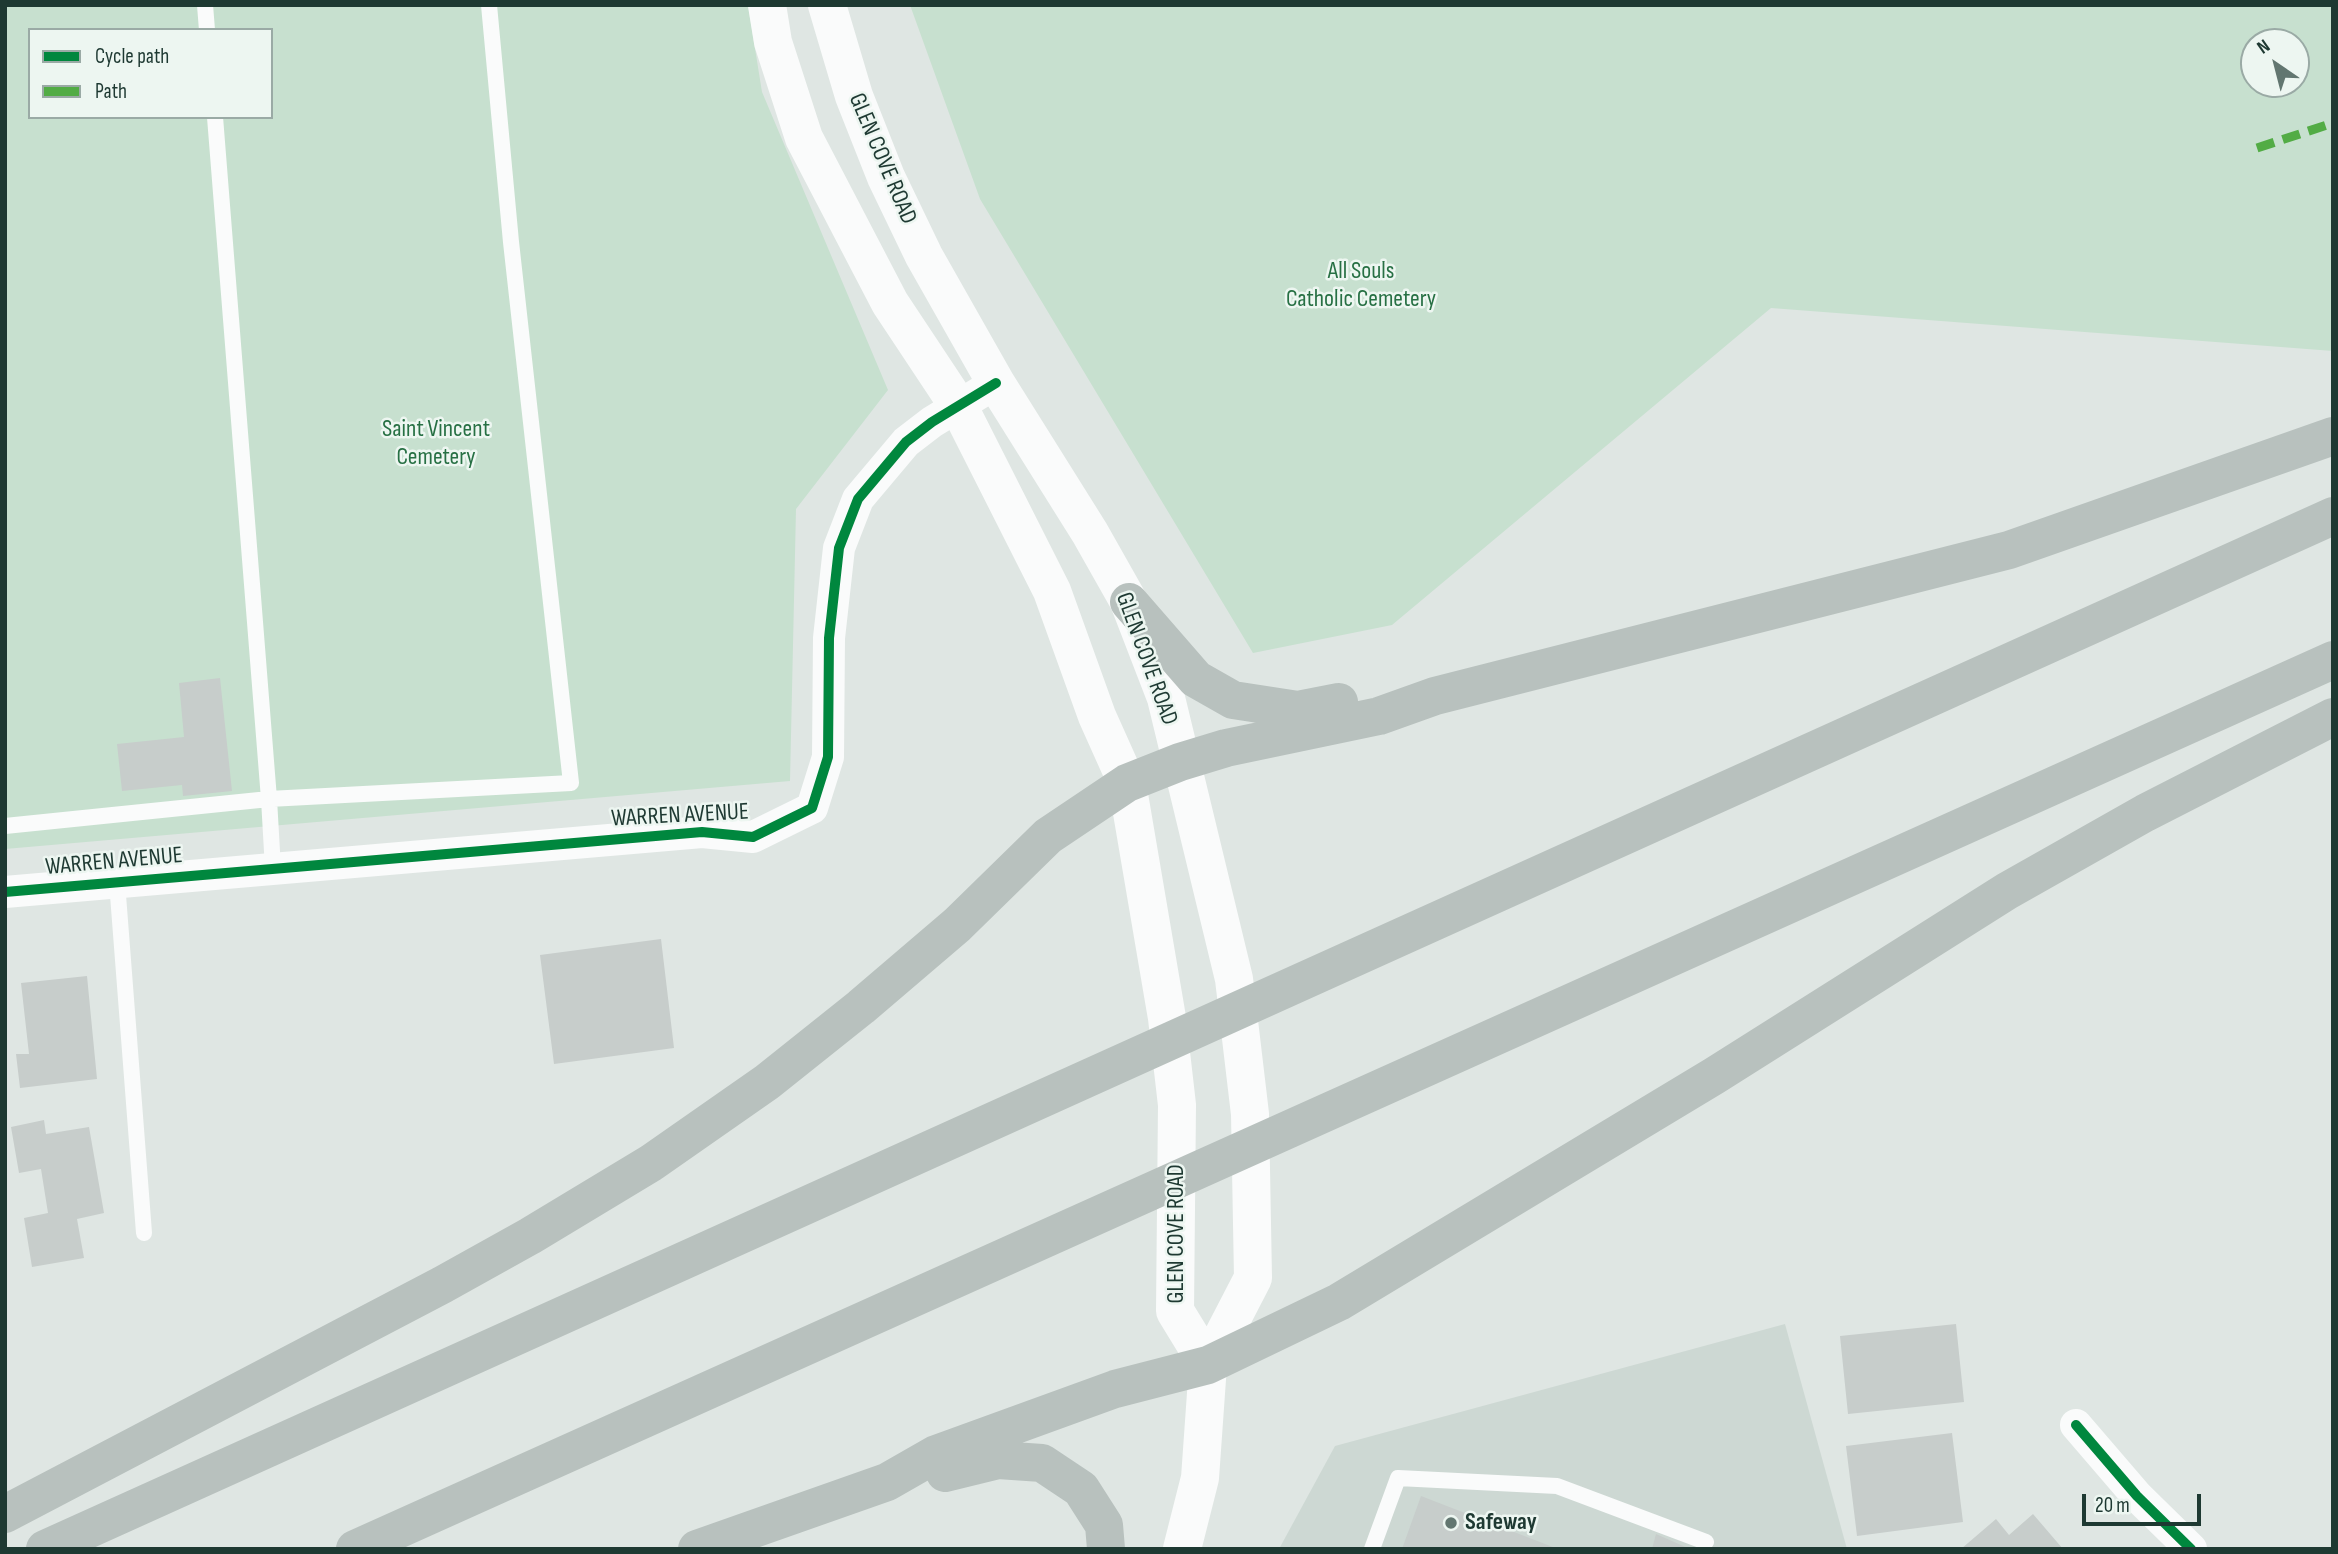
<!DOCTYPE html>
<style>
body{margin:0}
#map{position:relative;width:2338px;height:1554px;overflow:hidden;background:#dfe6e3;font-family:"Sofia Sans Condensed",sans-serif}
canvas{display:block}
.frame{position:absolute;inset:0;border:7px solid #1e3932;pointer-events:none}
.legend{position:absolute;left:28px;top:28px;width:245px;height:91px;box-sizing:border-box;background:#edf6f1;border:2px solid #9aaaa5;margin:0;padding:9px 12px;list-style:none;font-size:21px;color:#1e3932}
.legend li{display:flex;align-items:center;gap:14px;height:35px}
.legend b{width:35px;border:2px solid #9aaaa5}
.north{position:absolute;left:2240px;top:28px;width:70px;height:70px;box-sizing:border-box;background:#edf6f1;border:2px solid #9aaaa5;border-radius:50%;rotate:325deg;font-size:19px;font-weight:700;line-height:28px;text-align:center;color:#1e3932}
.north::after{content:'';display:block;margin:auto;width:24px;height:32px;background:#627670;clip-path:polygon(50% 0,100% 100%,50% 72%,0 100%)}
.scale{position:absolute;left:2082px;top:1494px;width:119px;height:32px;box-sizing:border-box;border:4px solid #1e3932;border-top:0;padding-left:9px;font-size:21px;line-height:24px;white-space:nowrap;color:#1e3932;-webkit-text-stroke:5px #edf6f1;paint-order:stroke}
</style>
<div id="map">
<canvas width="2338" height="1554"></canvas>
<div class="frame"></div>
<ul class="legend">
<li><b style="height:9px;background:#00873e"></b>Cycle path</li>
<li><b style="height:9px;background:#52ac45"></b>Path</li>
</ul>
<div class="north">N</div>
<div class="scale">20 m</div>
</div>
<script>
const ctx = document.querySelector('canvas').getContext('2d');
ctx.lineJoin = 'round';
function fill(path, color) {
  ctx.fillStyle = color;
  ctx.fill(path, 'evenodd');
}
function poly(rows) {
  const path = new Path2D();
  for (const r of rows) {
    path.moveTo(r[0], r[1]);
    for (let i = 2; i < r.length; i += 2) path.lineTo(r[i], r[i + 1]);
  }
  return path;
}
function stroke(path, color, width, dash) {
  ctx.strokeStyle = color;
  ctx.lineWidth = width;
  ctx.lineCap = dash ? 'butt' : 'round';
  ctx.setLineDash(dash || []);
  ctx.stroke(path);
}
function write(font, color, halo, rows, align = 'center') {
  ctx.font = font + ' "Sofia Sans Condensed",sans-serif';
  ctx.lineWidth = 5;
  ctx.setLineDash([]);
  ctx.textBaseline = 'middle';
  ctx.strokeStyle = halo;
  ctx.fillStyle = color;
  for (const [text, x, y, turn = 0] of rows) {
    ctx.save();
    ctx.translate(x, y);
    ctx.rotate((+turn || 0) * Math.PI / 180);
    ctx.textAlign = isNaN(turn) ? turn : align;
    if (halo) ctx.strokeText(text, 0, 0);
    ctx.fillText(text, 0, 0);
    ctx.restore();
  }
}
fill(poly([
 [1785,1324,1847,1549,1279,1549,1335,1446]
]), '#cdd8d3');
fill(poly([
 [5,5,748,5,762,92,888,390,796,509,790,781,5,849],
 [30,30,271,30,271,117,30,117],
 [910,5,2333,5,2333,351,1771,308,1392,625,1253,653,980,199],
 [2254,42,2296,42,2296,84,2254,84]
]), '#c7e0cf');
fill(poly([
 [220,678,232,791,183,796,182,785,122,791,117,744,184,737,179,683],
 [661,939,674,1048,554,1064,540,955],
 [87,976,97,1079,20,1088,16,1054,29,1054,21,983],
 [44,1120,46,1134,89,1127,104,1213,77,1219,84,1258,32,1267,24,1218,48,1213,41,1169,19,1173,11,1127],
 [1956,1324,1964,1402,1848,1414,1840,1336],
 [1952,1433,1963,1522,1857,1536,1846,1446],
 [1421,1496,1558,1549,1402,1549],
 [2033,1514,2063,1549,1961,1549,1996,1519,2009,1535],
 [1656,1534,1690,1549,1652,1549]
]), '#c7cdcb');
stroke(poly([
 [205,5,207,30],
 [215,117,269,799,571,783,511,242,489,5],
 [5,826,269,799,273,869],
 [117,882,144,1233],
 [1372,1549,1398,1478,1557,1486,1706,1542]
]), '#fafbfb', 16);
stroke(poly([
 [5,892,702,832,753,837,812,808,828,757,829,638,839,548,858,499,906,442,932,422,996,383],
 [2076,1425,2137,1496,2191,1549]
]), '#fafbfb', 32);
stroke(poly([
 [767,5,773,42,804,138,890,303,959,407,1052,591,1097,716,1127,783,1167,1018,1177,1105,1175,1311,1208,1365],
 [827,5,854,96,886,177,924,256,996,383,1090,533,1129,602,1166,698,1234,979,1250,1114,1253,1278,1208,1365,1200,1478,1182,1549]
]), '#fafbfb', 38);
stroke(poly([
 [1129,602,1196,679,1233,700,1298,710,1339,702],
 [945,1473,998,1460,1042,1463,1081,1489,1104,1525,1106,1549],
 [5,1514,442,1285,530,1236,651,1163,767,1082,861,1007,957,925,1048,836,1127,783,1180,762,1226,748,1379,716,1435,696,2009,550,2333,436],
 [45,1549,2333,516],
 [355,1549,2333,660],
 [697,1549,887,1482,936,1454,1115,1389,1208,1365,1339,1302,1714,1076,2007,891,2145,813,2333,717]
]), '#b8c1be', 38);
stroke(poly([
 [2257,148,2333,123]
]), '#52ac45', 9, [18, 9]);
stroke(poly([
 [5,892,702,832,753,837,812,808,828,757,829,638,839,548,858,499,906,442,932,422,996,383],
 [2076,1425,2137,1496,2191,1549]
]), '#00873e', 10);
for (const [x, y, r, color] of [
 [1451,1523,7,"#627670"]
]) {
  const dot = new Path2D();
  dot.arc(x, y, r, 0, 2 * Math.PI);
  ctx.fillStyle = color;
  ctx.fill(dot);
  stroke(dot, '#edf6f1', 2.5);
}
write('24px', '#1e3932', '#edf6f1', [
 ["GLEN COVE ROAD",882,159,67],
 ["GLEN COVE ROAD",1146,659,70],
 ["WARREN AVENUE",680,816,-3],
 ["WARREN AVENUE",114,862,-5],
 ["GLEN COVE ROAD",1177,1234,-90]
]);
write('24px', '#277044', '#edf6f1', [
 ["All Souls",1361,272],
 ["Catholic Cemetery",1361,300],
 ["Saint Vincent",436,430],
 ["Cemetery",436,458]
]);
write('bold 24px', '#1e3932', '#edf6f1', [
 ["Safeway",1465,1523]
], 'left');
</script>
